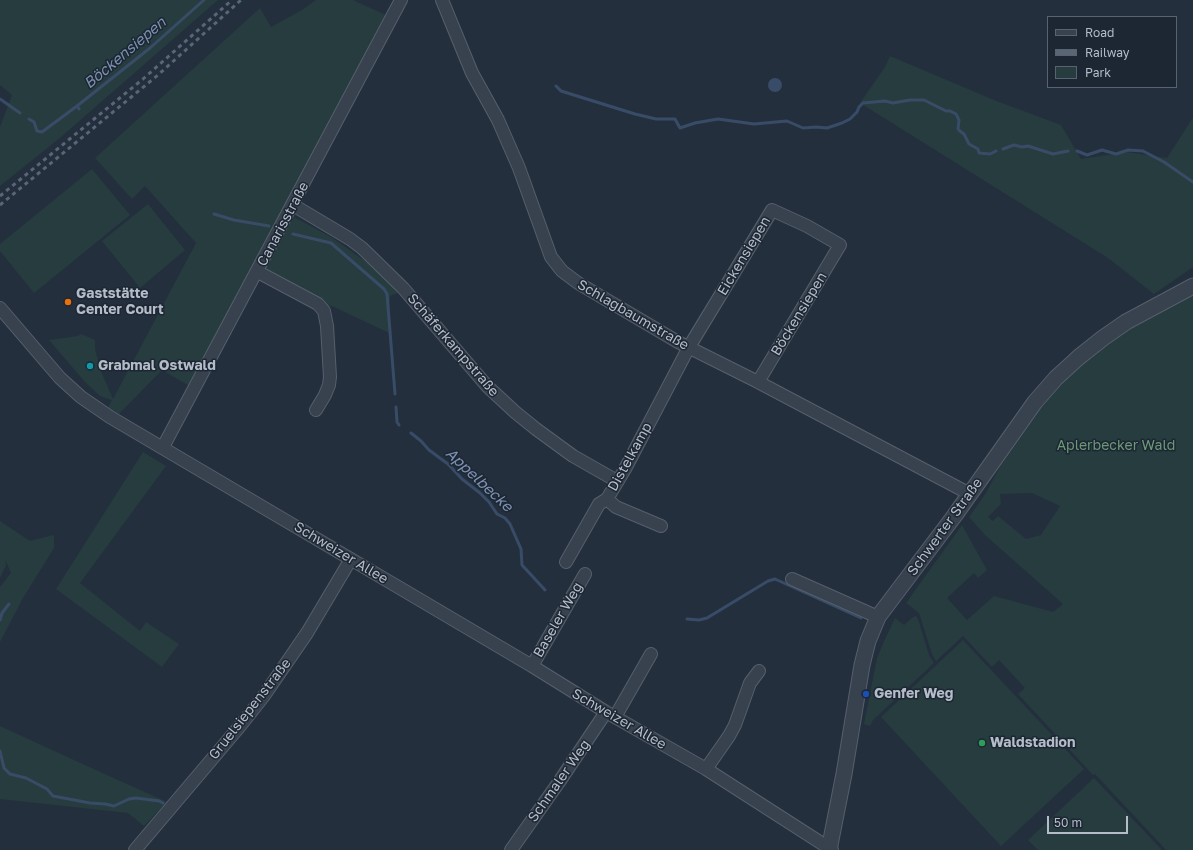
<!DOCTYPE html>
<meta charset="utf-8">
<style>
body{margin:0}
#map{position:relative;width:1193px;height:850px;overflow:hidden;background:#242f3e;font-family:"Golos Text",sans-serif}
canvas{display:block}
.legend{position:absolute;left:1047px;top:16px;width:130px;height:72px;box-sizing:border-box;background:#1d2633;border:1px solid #59626f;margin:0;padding:5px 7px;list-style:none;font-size:12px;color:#b4bcc9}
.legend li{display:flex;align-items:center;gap:8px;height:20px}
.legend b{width:20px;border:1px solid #59626f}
.scale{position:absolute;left:1047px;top:816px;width:81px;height:18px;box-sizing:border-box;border:2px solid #b4bcc9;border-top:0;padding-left:5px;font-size:12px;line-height:14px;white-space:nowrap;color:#b4bcc9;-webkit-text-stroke:3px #1d2633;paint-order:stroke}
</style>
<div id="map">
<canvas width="1193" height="850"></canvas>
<ul class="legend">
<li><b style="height:5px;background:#38414e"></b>Road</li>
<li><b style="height:5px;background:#5a6575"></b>Railway</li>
<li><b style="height:11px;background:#263c3f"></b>Park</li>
</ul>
<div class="scale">50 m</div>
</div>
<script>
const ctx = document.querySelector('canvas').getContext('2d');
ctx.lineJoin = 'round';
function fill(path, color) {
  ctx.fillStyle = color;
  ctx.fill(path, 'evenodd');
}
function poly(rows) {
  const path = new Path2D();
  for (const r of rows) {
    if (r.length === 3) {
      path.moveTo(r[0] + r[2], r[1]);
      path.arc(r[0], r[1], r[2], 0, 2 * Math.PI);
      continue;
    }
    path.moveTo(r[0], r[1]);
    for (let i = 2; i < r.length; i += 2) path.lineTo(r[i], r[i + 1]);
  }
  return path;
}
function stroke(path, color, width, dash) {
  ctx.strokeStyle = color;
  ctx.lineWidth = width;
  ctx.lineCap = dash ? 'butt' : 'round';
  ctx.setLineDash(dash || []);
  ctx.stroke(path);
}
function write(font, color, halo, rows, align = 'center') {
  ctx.font = font + ' "Golos Text",sans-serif';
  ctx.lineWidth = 3;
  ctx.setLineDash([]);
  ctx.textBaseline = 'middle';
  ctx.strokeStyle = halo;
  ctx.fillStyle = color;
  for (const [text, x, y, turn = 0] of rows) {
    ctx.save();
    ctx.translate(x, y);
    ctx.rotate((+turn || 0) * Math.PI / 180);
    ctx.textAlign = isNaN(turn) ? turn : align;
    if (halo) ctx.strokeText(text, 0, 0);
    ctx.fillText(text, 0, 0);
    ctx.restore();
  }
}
fill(poly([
 [0,0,218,0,61,137,0,186,0,127,12,95,0,85],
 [316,0,353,0,388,16,193,388,162,370,116,417,106,411,112,400,100,396,85,382,49,340,78,336,81,334,95,340,95,349,100,369,113,399,196,243,145,186,132,199,95,158,260,8,271,27,302,10],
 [890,56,994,100,1061,125,1081,159,1127,152,1167,158,1192,119,1193,119,1193,267,1154,294,1108,258,860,103,885,67],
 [92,169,130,215,34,293,0,251,0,244],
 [148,204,185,250,140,288,102,241],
 [294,217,331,237,368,263,388,274,403,291,390,296,389,333,334,307,319,302,261,272],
 [1193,294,1193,850,1166,850,1095,774,1093,775,1018,694,1025,688,999,660,992,667,963,636,936,661,932,654,919,613,906,603,962,525,987,570,978,578,974,573,947,598,967,620,994,596,1053,612,1063,604,985,535,969,517,986,493,1001,465,1057,386,1097,351,1141,321],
 [1032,493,1060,506,1041,535,1026,539,998,516,993,521,988,517,1001,504,1000,494],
 [143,452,166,466,80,583,140,631,146,622,179,644,162,667,56,589],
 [0,521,30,541,54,535,54,548,23,598,0,642,0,587,11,573,5,559,6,565,0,578],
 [916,616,918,619,929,655,934,663,873,720,870,726,864,724,877,658,885,639,895,618,904,625,913,617],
 [963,640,1084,769,1001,846,881,717],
 [0,726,87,766,167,802,144,826,128,813,0,799],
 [1094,778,1162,850,1038,850,1028,840]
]), '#263c3f');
fill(poly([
 [775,85,7]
]), '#394c67');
stroke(poly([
 [556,86,561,91,635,114,656,119,675,119,680,128,695,123,718,119,754,124,787,121,803,128,816,127,827,128,842,123,850,119,857,112,859,107,863,103,885,101,893,103,910,100,924,100,946,111,950,111,956,114,959,120,958,129,961,132,964,134,969,144,978,149,979,153,990,154,996,151],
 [0,99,20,113],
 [77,106,150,48,204,0],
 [29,119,34,122,37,131,42,132,77,106,79,109],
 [1003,149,1014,145,1022,147,1028,146,1053,154,1068,151],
 [1077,151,1087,155,1102,150,1116,154,1128,150,1143,151,1164,162,1193,182],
 [214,214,234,220,269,226],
 [293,234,331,243,384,289,387,294,395,394],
 [396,407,397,422,399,425],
 [411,433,421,441,429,450,448,464,462,479,480,493,489,502,497,514,505,518,510,524,521,549,522,565,545,590],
 [687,619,699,620,707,618,768,581,775,579,861,618],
 [0,620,2,613,9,604],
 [0,751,4,768,10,774,26,778,47,789,53,796,90,803,105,804,114,806,129,799,136,798,159,801,163,803]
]), '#394c67', 3);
const minor = poly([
 [442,0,472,73,498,120,519,168,551,257,562,271,578,283,678,342,758,382,970,494],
 [293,205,350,239,362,248,403,288,487,386,515,412,536,429,573,456,617,481],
 [258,272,318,304,324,311,327,326,330,377,329,385,325,395,316,410],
 [0,308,60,378,81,397,110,417,532,666,606,712,706,769,832,850],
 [163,447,401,0],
 [607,499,616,507,661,526],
 [566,562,599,504,607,499,625,469,689,347,772,210,807,226,840,245,758,382],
 [792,579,878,617],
 [532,666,585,574],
 [615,717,651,654],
 [706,769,729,736,735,725,750,683,759,671],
 [135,850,240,726,263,697,307,633,351,559],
 [511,850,559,782,606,712]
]);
const tertiary = poly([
 [829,850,844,774,862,665,868,641,878,617,955,515,1035,402,1056,378,1079,357,1103,338,1126,322,1193,286]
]);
stroke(minor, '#565f6c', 14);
stroke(tertiary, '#565f6c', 17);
stroke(minor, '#38414e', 12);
stroke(tertiary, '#38414e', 15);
stroke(poly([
 [0,196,143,79,232,0],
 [0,205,158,75,241,0]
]), '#5a6575', 3, [4, 4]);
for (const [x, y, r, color] of [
 [68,302,4,"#e8710a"],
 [90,366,4,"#0f9aa8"],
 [866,694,4,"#1a4fb4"],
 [982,743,4,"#2e9e5b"]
]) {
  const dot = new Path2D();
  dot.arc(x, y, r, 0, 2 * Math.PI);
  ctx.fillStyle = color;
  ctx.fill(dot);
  stroke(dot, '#1d2633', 1.5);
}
write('14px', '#b4bcc9', '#1d2633', [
 ["Canarisstraße",283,224,-62],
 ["Eickensiepen",744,256,-59],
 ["Böckensiepen",799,314,-59],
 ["Schlagbaumstraße",633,315,30],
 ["Schäferkampstraße",453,345,49],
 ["Distelkamp",630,457,-61],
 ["Schwerter Straße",945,527,-54],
 ["Schweizer Allee",341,553,31],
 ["Baseler Weg",558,620,-60],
 ["Gruelsiepenstraße",250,709,-52],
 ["Schweizer Allee",619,719,30],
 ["Schmaler Weg",559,781,-55]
]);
write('bold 14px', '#b4bcc9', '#1d2633', [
 ["Gaststätte",76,294],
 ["Center Court",76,310],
 ["Grabmal Ostwald",98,366],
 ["Genfer Weg",874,694],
 ["Waldstadion",990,743]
], 'left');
write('14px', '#6b9a76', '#1d2633', [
 ["Aplerbecker Wald",1116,446]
]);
write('italic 15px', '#7c92b1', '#1d2633', [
 ["Böckensiepen",125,53,-40],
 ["Appelbecke",479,480,43]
]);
</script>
